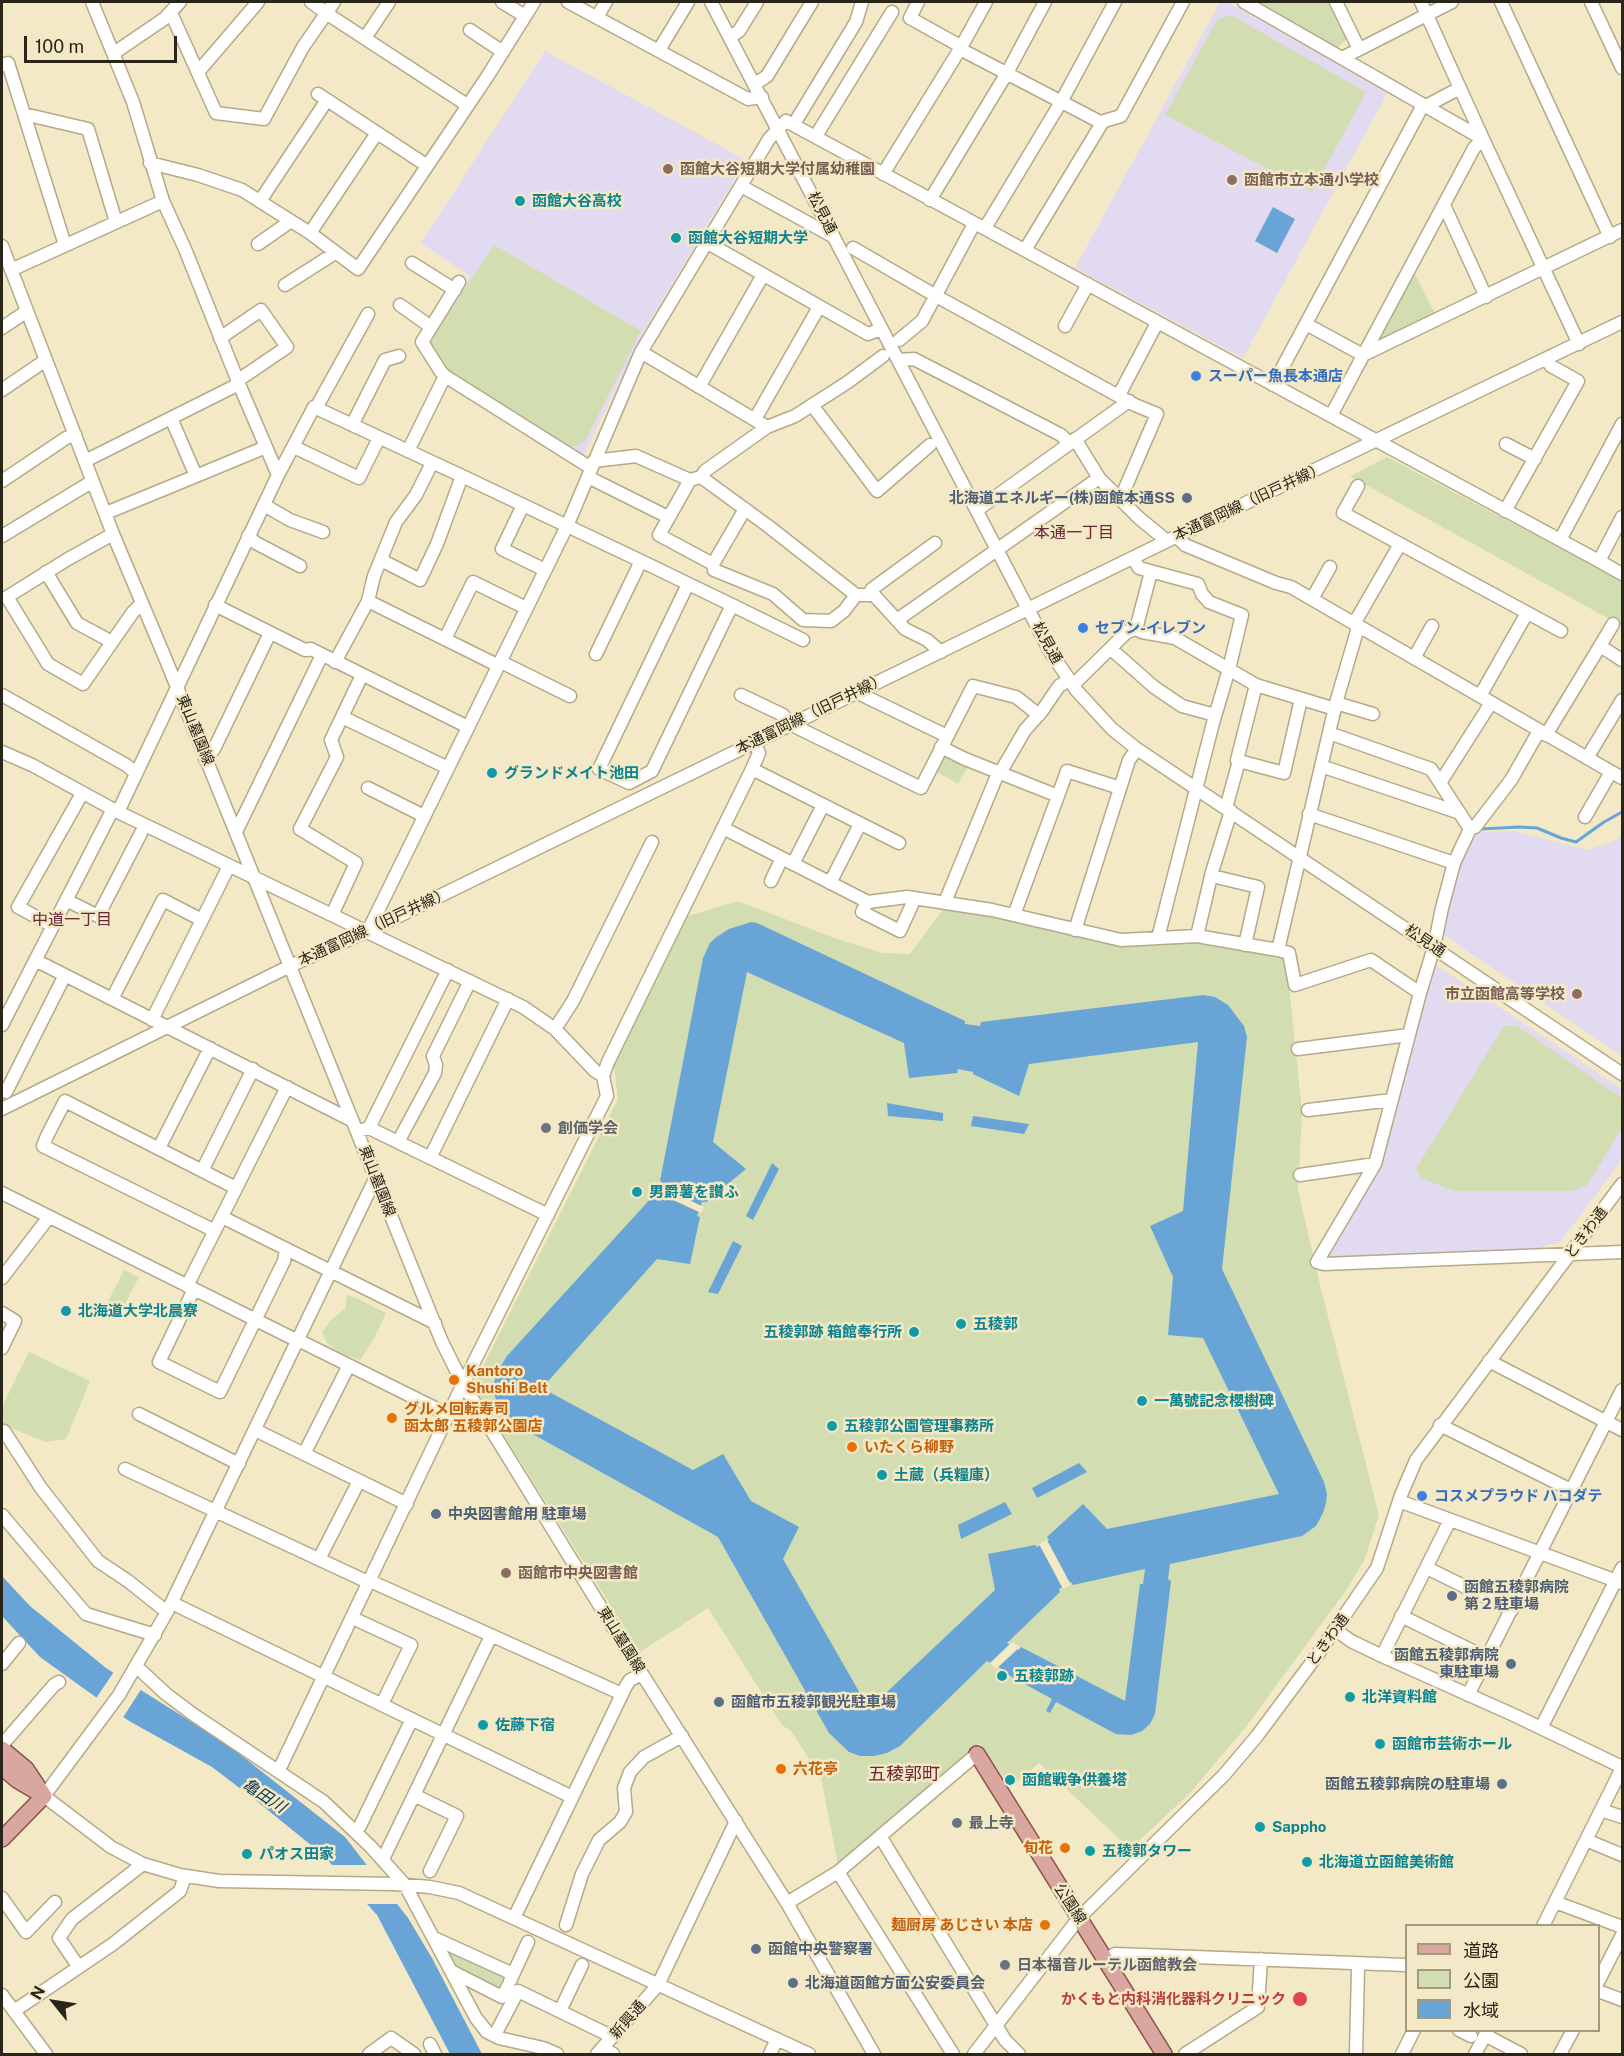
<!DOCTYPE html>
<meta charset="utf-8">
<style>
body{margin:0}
#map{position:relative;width:1624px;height:2056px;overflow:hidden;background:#f3e9c6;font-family:"Public Sans","Noto Sans JP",sans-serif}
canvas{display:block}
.frame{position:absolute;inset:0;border:3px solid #292518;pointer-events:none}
.legend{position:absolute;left:1405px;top:1924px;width:195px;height:108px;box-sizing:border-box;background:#f3e9c6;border:2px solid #a29b80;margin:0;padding:8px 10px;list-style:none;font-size:18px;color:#292518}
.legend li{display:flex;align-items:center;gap:12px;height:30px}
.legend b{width:30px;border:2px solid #a29b80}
.north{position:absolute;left:24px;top:1972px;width:60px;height:60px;-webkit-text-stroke:4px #f3e9c6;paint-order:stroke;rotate:300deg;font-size:16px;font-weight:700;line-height:24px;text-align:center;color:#292518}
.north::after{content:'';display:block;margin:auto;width:21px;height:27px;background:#292518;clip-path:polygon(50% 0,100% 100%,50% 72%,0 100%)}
.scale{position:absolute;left:24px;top:36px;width:153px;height:27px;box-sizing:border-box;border:3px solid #292518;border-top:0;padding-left:8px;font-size:18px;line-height:21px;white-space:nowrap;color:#292518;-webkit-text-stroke:4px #f3e9c6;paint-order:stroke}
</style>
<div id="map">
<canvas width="1624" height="2056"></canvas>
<div class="frame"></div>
<ul class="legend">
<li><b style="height:8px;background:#d9a6a0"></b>道路</li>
<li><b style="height:16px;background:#d2ddb1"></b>公園</li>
<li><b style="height:16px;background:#69a4d7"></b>水域</li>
</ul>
<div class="north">N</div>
<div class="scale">100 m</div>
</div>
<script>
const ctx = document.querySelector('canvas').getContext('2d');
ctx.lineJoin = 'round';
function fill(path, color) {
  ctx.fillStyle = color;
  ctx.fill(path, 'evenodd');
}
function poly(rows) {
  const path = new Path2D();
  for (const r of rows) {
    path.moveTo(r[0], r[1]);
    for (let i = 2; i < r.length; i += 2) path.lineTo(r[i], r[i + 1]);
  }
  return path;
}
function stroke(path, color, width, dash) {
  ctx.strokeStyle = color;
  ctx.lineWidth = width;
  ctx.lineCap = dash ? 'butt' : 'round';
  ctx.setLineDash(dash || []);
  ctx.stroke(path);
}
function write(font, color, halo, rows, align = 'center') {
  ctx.font = font + ' "Public Sans","Noto Sans JP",sans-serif';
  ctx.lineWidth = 5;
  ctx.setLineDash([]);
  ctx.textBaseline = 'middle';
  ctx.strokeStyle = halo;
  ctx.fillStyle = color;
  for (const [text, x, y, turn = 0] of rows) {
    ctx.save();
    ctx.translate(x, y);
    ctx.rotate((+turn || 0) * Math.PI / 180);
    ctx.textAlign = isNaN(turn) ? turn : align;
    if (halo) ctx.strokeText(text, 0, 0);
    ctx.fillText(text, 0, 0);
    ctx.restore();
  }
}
fill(poly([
 [1220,2,1227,2,1388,92,1243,358,1075,268],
 [545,51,746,160,643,333,582,458,427,342,470,276,421,243],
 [1515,831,1587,850,1612,842,1622,835,1622,1056,1439,932,1459,864,1470,840,1477,832],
 [1436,965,1622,1089,1622,1160,1561,1241,1555,1244,1545,1245,1544,1250,1325,1257,1378,1171,1432,967]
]), '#e2daf0');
fill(poly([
 [1256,2,1329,2,1347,39,1337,48],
 [1231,15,1366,92,1312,192,1165,115,1217,20],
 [494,245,641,331,585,441,570,448,444,370,429,342],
 [1414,272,1435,313,1380,340,1379,338],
 [1387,457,1622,581,1622,626,1350,476],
 [946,756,968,766,958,784,935,771,941,758],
 [738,901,834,938,882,953,910,954,945,907,958,908,1122,945,1201,940,1285,957,1290,995,1302,1112,1298,1190,1321,1289,1379,1515,1364,1561,1345,1592,1245,1728,1190,1793,1130,1849,1039,1763,1010,1788,980,1743,838,1865,821,1777,791,1731,782,1725,708,1608,640,1652,473,1386,618,1099,614,1066,688,916],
 [1504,1026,1517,1026,1622,1098,1622,1128,1587,1185,1571,1191,1454,1191,1421,1178,1416,1169],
 [124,1270,139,1277,123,1308,108,1301],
 [347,1295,356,1298,386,1313,374,1338,360,1360,339,1352,327,1343,322,1332,331,1320,345,1309],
 [29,1352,90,1381,66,1439,45,1442,2,1424,2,1407],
 [446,1947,508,1975,499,1992,456,1971]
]), '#d2ddb1');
fill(poly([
 [1273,207,1295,219,1277,253,1255,241],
 [751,922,757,923,965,1021,965,1024,980,1026,981,1022,1203,995,1215,997,1228,1005,1244,1026,1247,1037,1222,1269,1324,1482,1327,1494,1326,1503,1323,1513,1316,1526,1302,1536,1170,1564,1168,1579,1171,1581,1155,1714,1150,1724,1142,1731,1131,1735,1116,1734,1056,1702,1050,1713,1046,1711,1052,1699,1001,1671,1002,1669,987,1661,900,1746,887,1753,874,1756,860,1756,849,1752,829,1733,718,1537,511,1422,499,1407,494,1394,494,1382,499,1369,507,1356,653,1196,656,1197,662,1182,660,1181,703,958,710,943,715,938,729,929],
 [747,972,904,1043,909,1078,957,1073,958,1069,973,1072,973,1074,1019,1096,1029,1064,1198,1042,1183,1211,1150,1226,1173,1277,1168,1335,1203,1338,1279,1494,1107,1529,1083,1504,1047,1537,1049,1540,1037,1547,1035,1545,988,1554,995,1590,869,1709,783,1559,799,1527,751,1501,723,1454,693,1470,542,1388,657,1259,690,1264,700,1217,697,1216,702,1202,706,1202,746,1169,713,1142],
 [1145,1569,1143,1584,1140,1584,1125,1701,1021,1647,1019,1650,1007,1643,1060,1592,1059,1589,1071,1582,1073,1585],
 [887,1103,943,1113,943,1121,888,1116],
 [973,1116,1029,1124,1024,1134,971,1126],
 [772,1163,779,1169,753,1220,746,1216],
 [733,1241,742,1246,718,1294,708,1292],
 [1079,1463,1087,1472,1037,1498,1032,1488],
 [1005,1502,1012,1514,961,1539,958,1525],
 [2,1576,30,1606,106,1668,228,1745,345,1837,408,1918,432,1958,482,2054,450,2054,377,1915,323,1855,258,1802,212,1767,129,1721,40,1657,2,1616]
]), '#69a4d7');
fill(poly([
 [659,1186,704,1207,701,1213,656,1192],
 [1047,1540,1071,1585,1063,1589,1039,1544],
 [1012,1642,1020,1647,996,1669,990,1663],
 [115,1670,142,1688,122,1719,95,1700],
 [327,1865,371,1865,402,1904,363,1904]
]), '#f3e9c6');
stroke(poly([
 [1481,829,1519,827,1537,828,1561,838,1576,842,1604,822,1622,812]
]), '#69a4d7', 3);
const minor = poly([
 [92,2,133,102,163,201,185,249,239,384,278,475],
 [311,2,332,17,467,105],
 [502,2,525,16],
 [568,2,748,99,762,97],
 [711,2,1051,653,1077,691,1112,729,1137,749,1622,1074],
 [918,2,910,18,962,47],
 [1244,2,1483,139,1474,148,1334,410],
 [1336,2,1359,49],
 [1421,2,1483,139,1579,344],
 [1501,2,1610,237],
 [1591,2,1622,68],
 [171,13,216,113,264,119,303,47,334,2],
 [597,17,606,2],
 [470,30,503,52],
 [730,37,739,31,757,2],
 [365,38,389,2],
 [960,49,1102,123],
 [659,50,688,2],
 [114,53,164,19,180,2],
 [1342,58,1452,2],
 [2,65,8,63,65,245],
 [198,72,258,2],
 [755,84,767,76,812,2],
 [318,94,426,165],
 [1426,106,1460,88],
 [24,114,88,129,116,222],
 [797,119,856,22,862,2],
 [819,131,892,12],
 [150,163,198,175,242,190,310,233,358,269,487,77,534,2],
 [883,174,960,49,986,2],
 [741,186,834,237],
 [930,200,1007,73,1045,2],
 [260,201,327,100],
 [1444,205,1486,297],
 [985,228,1061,102,1115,2],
 [310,233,377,133],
 [706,242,868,334,881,329],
 [258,244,291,221],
 [2,246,113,534,166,660,442,1342,463,1384,642,1674,787,1903,874,2054],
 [853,248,936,296,1135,405,1157,414,1120,500],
 [1025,250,1102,123,1104,121,1121,116,1183,2],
 [412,263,455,290],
 [11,270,163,201],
 [459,282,422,342,441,372,445,376,591,468],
 [285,285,335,253],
 [400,305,431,327],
 [1306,324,1363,355,1622,230],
 [1065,326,1088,284],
 [2,328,27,311],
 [220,338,261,310,287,347,237,381],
 [899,340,922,321,974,224],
 [641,352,767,427],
 [898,360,914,359,1061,435,1069,443],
 [1273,385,1423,105],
 [699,387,763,275],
 [2,390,46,360],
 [1119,395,1157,323],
 [812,405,877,491,930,445],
 [316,408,462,476,641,561,732,605,652,771,629,783,599,769,688,584],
 [755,419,819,307],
 [352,425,385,360,399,356],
 [1075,439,1099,478,1139,518,1167,541],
 [1506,444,1535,459],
 [294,447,359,478,379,438],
 [408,451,445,376],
 [85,461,239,384],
 [594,461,636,456,690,480],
 [196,476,266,447],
 [588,477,668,517],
 [701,477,768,526,856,595,874,595,905,629,927,640,941,652],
 [2,481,66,438,75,434],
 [1358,486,1343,513,1561,631],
 [264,505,290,520,323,532],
 [523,505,502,549,545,570],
 [745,509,713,564,714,570,773,594,803,620,831,621,844,611,856,595],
 [977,510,1129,401],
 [1505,511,1578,381,1551,366,1546,359],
 [106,513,196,476,171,418],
 [113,534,68,559,7,597,48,664,83,684,133,612,142,603],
 [2,536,93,481],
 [248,536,256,543,300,566],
 [1176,536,1185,545,1276,583,1291,587,1622,778],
 [1560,540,1622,424],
 [1133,558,1139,568,1198,584,1202,594,1209,602,1242,615,1229,669,1213,723,1158,938],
 [381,560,420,580,437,544,462,476],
 [1599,561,1622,574],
 [713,564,659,535,690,480,701,477,705,471,767,427,795,416,848,382,883,356],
 [46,572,77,623,112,642],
 [869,594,872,589,935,543],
 [1312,599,1330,567],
 [368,601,499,666],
 [215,605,305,650,311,649,468,727],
 [732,605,803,640],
 [897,620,1099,478],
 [1353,622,1358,617,1400,544],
 [1136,629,1151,572],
 [445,639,473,582,526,608],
 [1600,646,1613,624],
 [1111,649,1154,687,1182,706,1215,715],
 [596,654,641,561],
 [1414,658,1432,626],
 [335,662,368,601,374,576,396,522,416,495,432,463],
 [501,662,570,696],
 [1073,685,1127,632,1136,629,1142,632,1175,638,1256,685,1335,709],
 [1256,685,1237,760,1239,761,1284,773,1301,699],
 [856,692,947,736],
 [2,695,126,765,136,773],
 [741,695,783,715,790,724,921,788,973,686,1016,697,1039,715],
 [1480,696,1527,613],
 [1336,703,1373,714],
 [342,717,448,768],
 [1539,731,1511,780,1475,827,1470,829,1454,863,1442,908,1434,947,1420,993,1375,1164,1317,1262,1324,1264,1622,1252],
 [1329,733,1431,769,1470,829],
 [1546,735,1600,646,1622,660],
 [941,747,965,759,1058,796,1014,915],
 [2,752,32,765,118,812,523,1007,555,1029,595,1071,603,1076,607,1096,463,1384,279,1770],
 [1587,758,1622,700],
 [205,759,214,749,270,633],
 [1321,766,1460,813],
 [752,769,899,843],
 [1000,773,1025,730,1042,711,1059,686,1069,680],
 [1440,783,1491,703],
 [368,788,424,816],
 [1058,796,1067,771,1120,788],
 [1226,808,1239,761],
 [118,812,278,475,314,407,316,408,368,314],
 [1309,814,1454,863],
 [1585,817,1611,772],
 [723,828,868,902,907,897,992,910,1121,940,1197,936,1278,950,1289,953,1295,985,1371,960,1420,993],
 [236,832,322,655],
 [793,864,823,805],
 [1212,876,1258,887,1245,945],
 [771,881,782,858],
 [830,883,860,824],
 [66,900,98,916,141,833],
 [867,902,862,912,900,931,915,898],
 [945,902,998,773],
 [332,915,356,863,300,829,337,757,331,740,362,675],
 [53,926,18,907,79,799],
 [1075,930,1129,760,1137,749],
 [368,931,567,526,641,352,769,139,786,121,1599,561,1622,517],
 [1197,936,1212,872,1231,811],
 [1278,950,1336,703,1357,631,1356,624],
 [35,960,353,1121],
 [112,999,163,900,202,920],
 [152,1020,229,866],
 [2,1025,113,809],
 [555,1029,573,1001,652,842],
 [1298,1049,1409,1035],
 [603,1076,608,1062,752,769,759,753,755,742],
 [6,1092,65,975],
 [2,1109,290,966,368,931,1167,541,1622,322],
 [1308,1110,1392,1100],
 [369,1128,448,970],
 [358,1131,369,1128,548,1215],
 [398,1142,435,1073,436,1065,433,1056,470,981],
 [159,1148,210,1048],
 [430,1158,508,999],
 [202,1171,253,1069],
 [1300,1175,1375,1164],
 [375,1179,167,1612,119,1695,44,1796,111,1847,143,1864,180,1875,219,1881,395,1884,430,1887,459,1893,809,2054],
 [2,1193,298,1341],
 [222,1217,435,1323],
 [215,1231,43,1146,47,1136,65,1101,236,1188],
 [2,1278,49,1217],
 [187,1286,287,1087],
 [194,1289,159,1362,220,1392,284,1261,286,1249],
 [2,1313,15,1321,2,1348],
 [298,1340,437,1409,447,1416],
 [1489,1361,1622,1430],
 [139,1414,239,1464],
 [1440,1425,1571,1490],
 [255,1430,407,1504],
 [2,1431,4,1431,41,1488,98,1561,128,1581,167,1612],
 [304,1454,346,1371],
 [125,1469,370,1583],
 [1399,1501,1622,1583],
 [2,1515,86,1614,155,1635],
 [319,1559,359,1481],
 [1427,1568,1512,1610],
 [370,1581,622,1694],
 [172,1603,572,1797],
 [1401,1616,1487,1658],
 [359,1621,411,1645,382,1704],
 [1336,1630,1351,1641,1382,1656,1516,1716,1622,1767],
 [1382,1656,1450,1520],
 [2,1664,19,1643],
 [137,1667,166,1694,194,1715,324,1802,371,1847,405,1885,476,2018,487,2032,499,2038,543,2048,557,2054],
 [1468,1695,1622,1390],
 [1541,1728,1622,1568],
 [2,1745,54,1685,59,1682],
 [414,1795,457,1816,430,1871],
 [1601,1810,1622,1817],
 [360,1826,412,1719],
 [880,1836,1005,2040,1019,2054],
 [1586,1840,1622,1855],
 [383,1859,491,1636],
 [838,1872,953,2054],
 [2,1898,26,1932,55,1902],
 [1555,1902,1622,1927],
 [787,1903,838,1872,977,1754],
 [514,1918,626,1686,630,1680,642,1674],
 [566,1925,582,1874,599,1840,620,1822,626,1812,624,1788,630,1772,644,1757,682,1736],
 [1543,1926,1622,1768],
 [434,1938,513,1974],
 [1106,1959,1115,1954,1406,1965],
 [78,1966,59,1938,72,1919,143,1864],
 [453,1972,502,1997,508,1986],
 [510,1981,528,1942],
 [1598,1982,1622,1935],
 [1598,1991,1622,2000],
 [2,1995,46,2054],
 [14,2011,113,1944,180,1891,185,1876],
 [560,2011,582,1965],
 [498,2029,518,1991,613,2037],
 [1459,2030,1471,2036],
 [1485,2035,1521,2054],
 [430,2044,435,2054],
 [603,2048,613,2054],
 [369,2054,391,2038,414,2054],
 [597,2054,658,1985,736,1821],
 [770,2054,777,2039],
 [974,2054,1079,1918,1224,1775,1257,1736,1318,1654,1377,1568,1401,1495,1416,1460,1622,1184],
 [1185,2054,1258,2007,1261,1959],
 [1356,2054,1358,1968],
 [1402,2054,1414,2030],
 [1475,2054,1488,2030],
 [1560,2054,1573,2030]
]);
const major = poly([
 [2,1749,26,1769,44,1796],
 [977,1754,1164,2054],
 [2,1767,17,1780,39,1793],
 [2,1839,44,1796]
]);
stroke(minor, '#b4a989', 15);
stroke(major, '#8b5247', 18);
stroke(minor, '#fff', 12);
stroke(major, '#d9a6a0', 15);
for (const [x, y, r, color] of [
 [668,169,6,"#8d6e63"],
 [1232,180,6,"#8d6e63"],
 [520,201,6,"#0f9aa8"],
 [676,238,6,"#0f9aa8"],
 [1196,376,6,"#3f7fe0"],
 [1187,498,6,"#5c6f8a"],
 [1083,628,6,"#3f7fe0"],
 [492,773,6,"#0f9aa8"],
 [1577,994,6,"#8d6e63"],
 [546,1128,6,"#6b7280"],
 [637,1192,6,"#0f9aa8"],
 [66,1311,6,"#0f9aa8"],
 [961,1324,6,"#0f9aa8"],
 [914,1332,6,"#0f9aa8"],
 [454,1380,6,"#e8710a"],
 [1142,1401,6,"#0f9aa8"],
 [392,1418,6,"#e8710a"],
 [832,1426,6,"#0f9aa8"],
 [852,1447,6,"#e8710a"],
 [882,1475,6,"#0f9aa8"],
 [1422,1496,6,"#3f7fe0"],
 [436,1514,6,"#5c6f8a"],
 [506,1573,6,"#8d6e63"],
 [1452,1596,6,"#5c6f8a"],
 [1511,1664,6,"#5c6f8a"],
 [1002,1676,6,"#0f9aa8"],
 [1350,1697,6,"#0f9aa8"],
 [719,1702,6,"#5c6f8a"],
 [483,1725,6,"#0f9aa8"],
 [1380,1744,6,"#0f9aa8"],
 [781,1769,6,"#e8710a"],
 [1010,1780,6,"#0f9aa8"],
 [1502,1784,6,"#5c6f8a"],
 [957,1823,6,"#6b7280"],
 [1260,1827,6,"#0f9aa8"],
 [1065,1848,6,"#e8710a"],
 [1090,1851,6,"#0f9aa8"],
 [247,1854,6,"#0f9aa8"],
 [1307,1862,6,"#0f9aa8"],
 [1045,1925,6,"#e8710a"],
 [756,1949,6,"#5c6f8a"],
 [1005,1965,6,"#6b7280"],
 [793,1983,6,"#5c6f8a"],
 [1300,1999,8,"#e0444e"]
]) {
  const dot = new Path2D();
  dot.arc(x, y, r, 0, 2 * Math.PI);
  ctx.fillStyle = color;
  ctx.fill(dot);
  stroke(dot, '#f3e9c6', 2);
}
write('bold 15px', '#785e54', '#f3e9c6', [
 ["函館大谷短期大学付属幼稚園",680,169],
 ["函館市立本通小学校",1244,180],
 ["市立函館高等学校",1565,994,"right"],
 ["函館市中央図書館",518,1573]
], 'left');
write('bold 15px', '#0d838f', '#f3e9c6', [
 ["函館大谷高校",532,201],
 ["函館大谷短期大学",688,238],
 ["グランドメイト池田",504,773],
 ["男爵薯を讃ふ",649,1192],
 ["北海道大学北晨寮",78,1311],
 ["五稜郭",973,1324],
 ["五稜郭跡 箱館奉行所",902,1332,"right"],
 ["一萬號記念櫻樹碑",1154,1401],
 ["五稜郭公園管理事務所",844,1426],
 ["土蔵（兵糧庫）",894,1475],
 ["五稜郭跡",1014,1676],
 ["北洋資料館",1362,1697],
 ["佐藤下宿",495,1725],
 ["函館市芸術ホール",1392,1744],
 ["函館戦争供養塔",1022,1780],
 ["Sappho",1272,1827],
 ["五稜郭タワー",1102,1851],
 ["パオス田家",259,1854],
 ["北海道立函館美術館",1319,1862]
], 'left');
write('15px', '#292518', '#f3e9c6', [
 ["松見通",822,213,63],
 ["本通富岡線（旧戸井線）",1249,502,-25],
 ["松見通",1047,643,61],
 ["本通富岡線（旧戸井線）",811,714,-26],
 ["東山墓園線",195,730,68],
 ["本通富岡線（旧戸井線）",374,927,-25],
 ["松見通",1425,941,34],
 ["東山墓園線",377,1181,69],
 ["ときわ通",1586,1233,-53],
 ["東山墓園線",621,1640,58],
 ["ときわ通",1328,1640,-54],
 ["公園線",1070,1904,57],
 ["新興通",628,2020,-49]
]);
write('bold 15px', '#366cbe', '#f3e9c6', [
 ["スーパー魚長本通店",1208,376],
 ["セブン-イレブン",1095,628],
 ["コスメプラウド ハコダテ",1434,1496]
], 'left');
write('bold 15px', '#4e5e75', '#f3e9c6', [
 ["北海道エネルギー(株)函館本通SS",1175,498,"right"],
 ["中央図書館用 駐車場",448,1514],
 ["函館五稜郭病院",1464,1587],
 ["第２駐車場",1464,1604],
 ["函館五稜郭病院",1499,1655,"right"],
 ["東駐車場",1499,1672,"right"],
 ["函館市五稜郭観光駐車場",731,1702],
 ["函館五稜郭病院の駐車場",1490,1784,"right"],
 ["函館中央警察署",768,1949],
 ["北海道函館方面公安委員会",805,1983]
], 'left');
write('bold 15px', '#5b616d', '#f3e9c6', [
 ["創価学会",558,1128],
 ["最上寺",969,1823],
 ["日本福音ルーテル函館教会",1017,1965]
], 'left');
write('bold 15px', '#c56008', '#f3e9c6', [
 ["Kantoro",466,1371],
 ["Shushi Belt",466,1388],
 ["グルメ回転寿司",404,1409],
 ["函太郎 五稜郭公園店",404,1426],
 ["いたくら柳野",864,1447],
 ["六花亭",793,1769],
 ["旬花",1053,1848,"right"],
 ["麺厨房 あじさい 本店",1033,1925,"right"]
], 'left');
write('bold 15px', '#be3a42', '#f3e9c6', [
 ["かくもと内科消化器科クリニック",1286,1999]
], 'right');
write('16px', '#6b2635', '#f3e9c6', [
 ["本通一丁目",1074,533],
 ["中道一丁目",72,920]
]);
write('italic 16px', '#023254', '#f3e9c6', [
 ["亀田川",264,1796,33]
]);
write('18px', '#6b2635', '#f3e9c6', [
 ["五稜郭町",904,1774]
]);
</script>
